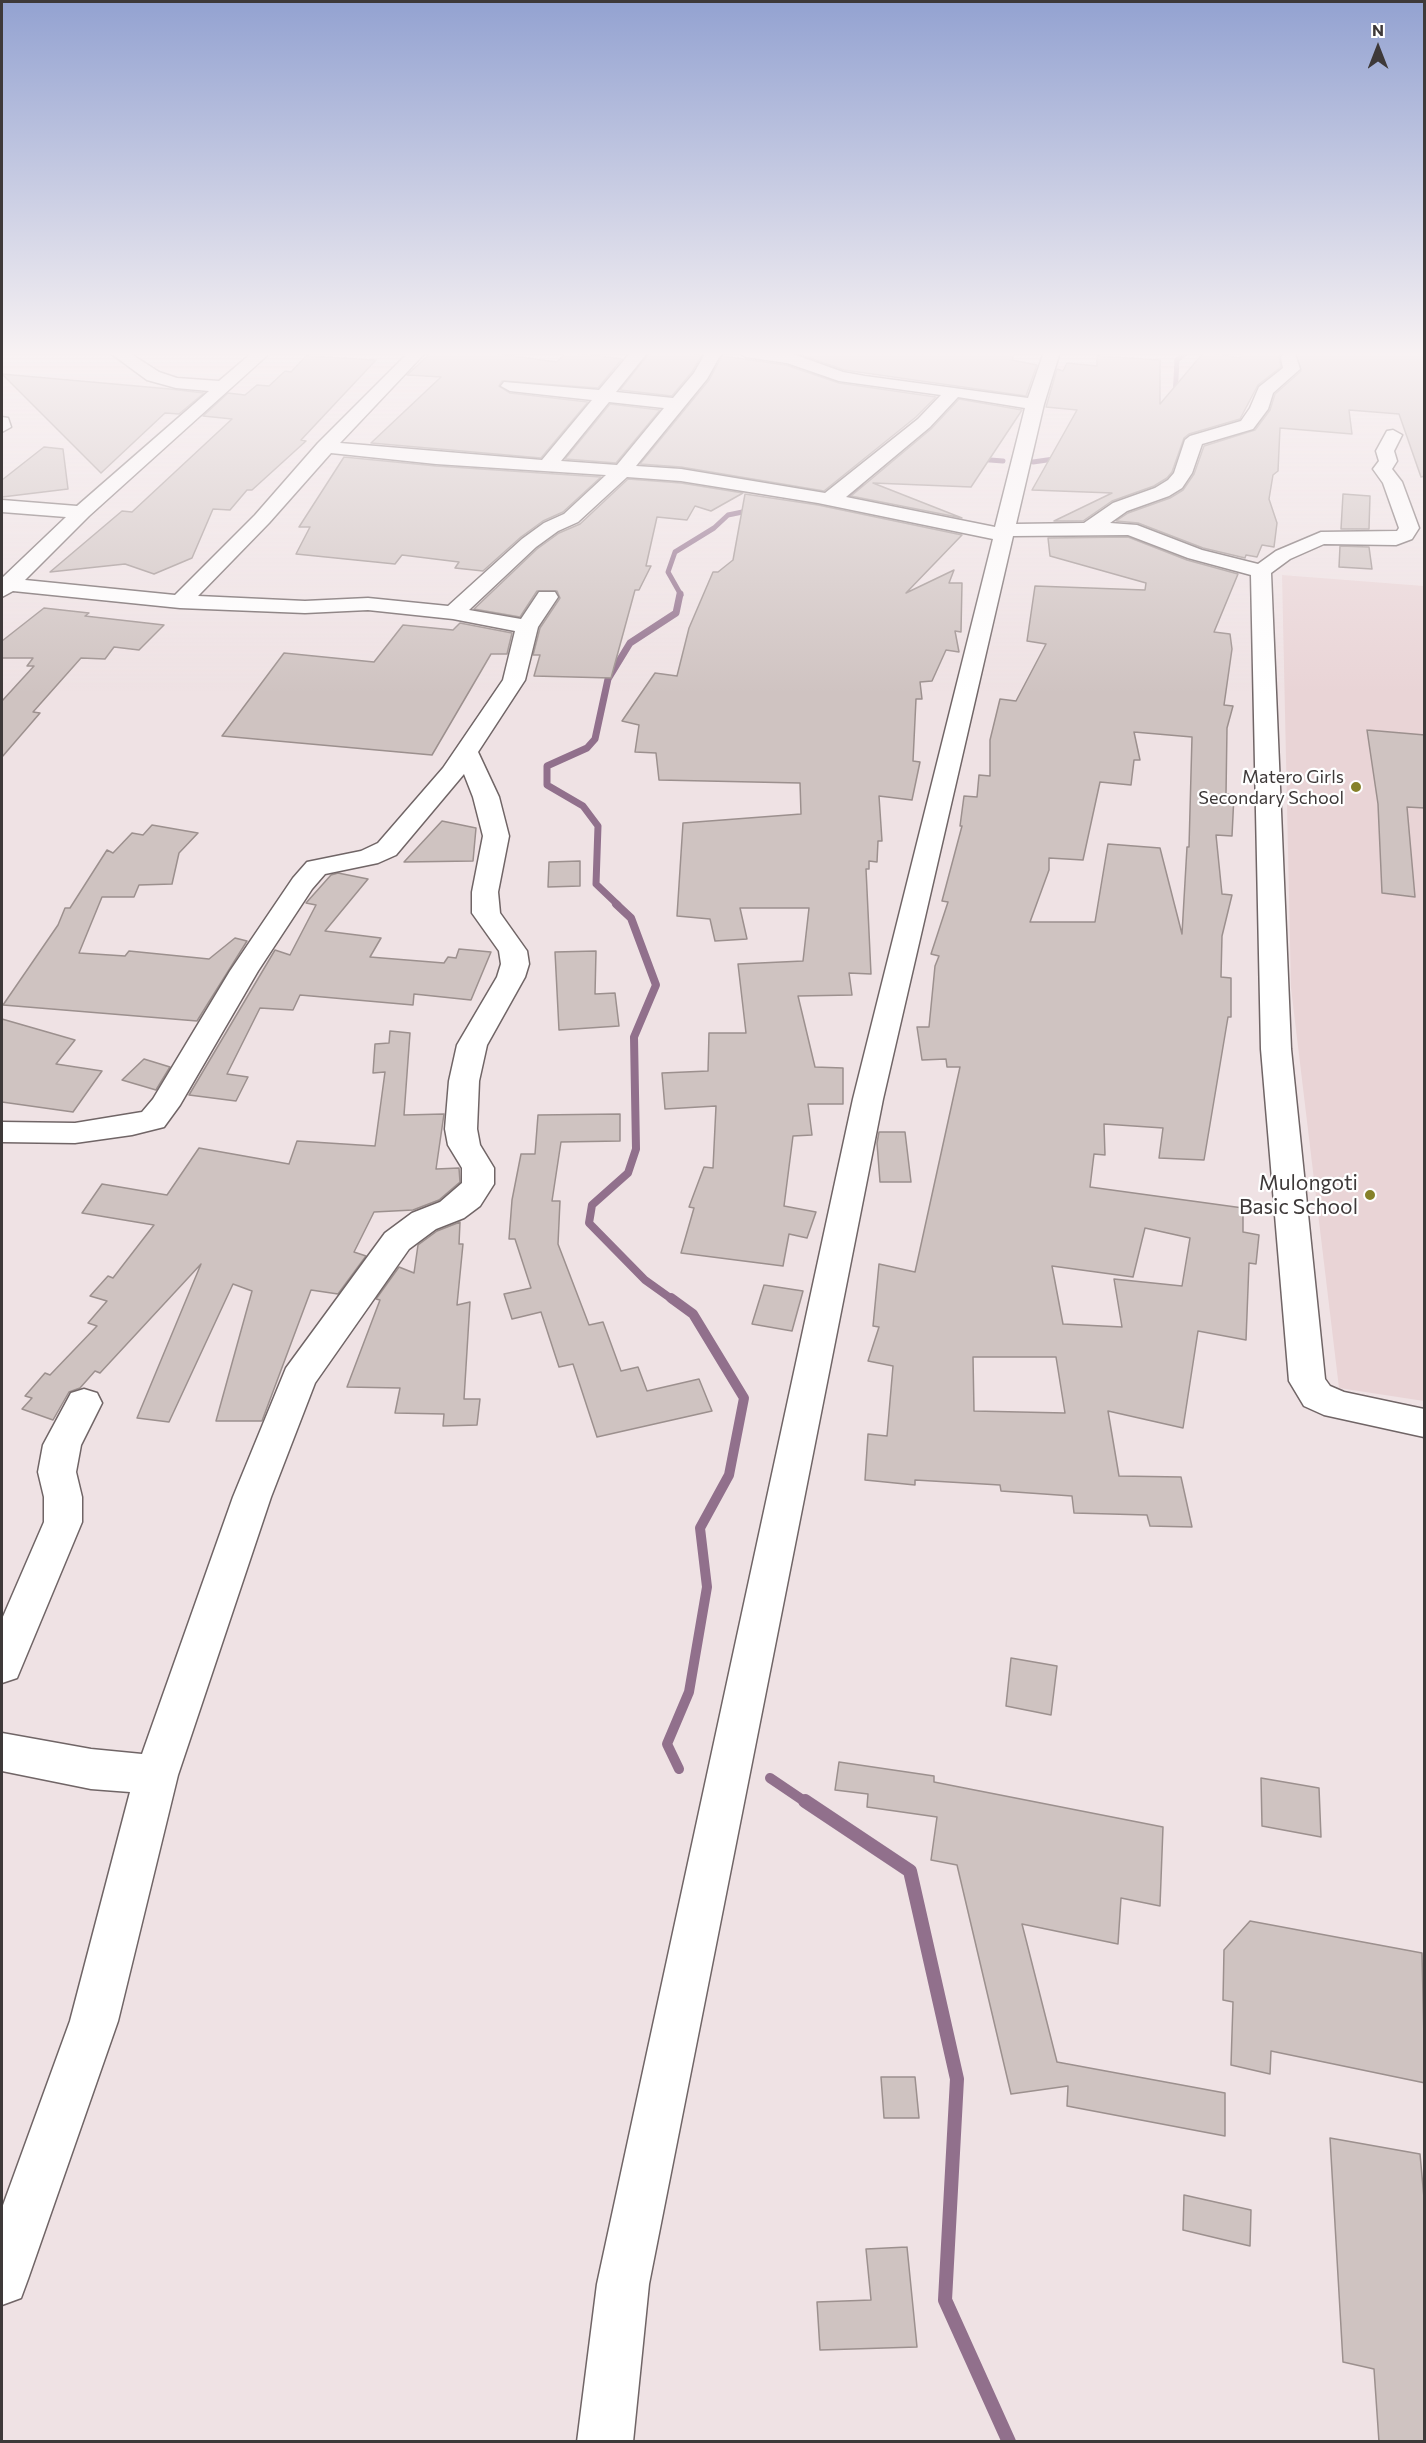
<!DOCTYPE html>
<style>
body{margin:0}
#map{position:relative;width:1426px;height:2443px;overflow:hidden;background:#efe2e4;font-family:Commissioner,sans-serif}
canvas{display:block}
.frame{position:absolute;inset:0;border:3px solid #3e3939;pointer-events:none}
.north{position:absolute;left:1348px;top:18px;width:60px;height:60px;-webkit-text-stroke:4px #fff;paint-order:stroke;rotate:0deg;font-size:16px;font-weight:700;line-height:24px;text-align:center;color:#3e3939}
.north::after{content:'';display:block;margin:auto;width:21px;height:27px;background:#3e3939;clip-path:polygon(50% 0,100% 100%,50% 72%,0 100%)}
</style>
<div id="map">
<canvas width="1426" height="2443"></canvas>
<div class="frame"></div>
<div class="north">N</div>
</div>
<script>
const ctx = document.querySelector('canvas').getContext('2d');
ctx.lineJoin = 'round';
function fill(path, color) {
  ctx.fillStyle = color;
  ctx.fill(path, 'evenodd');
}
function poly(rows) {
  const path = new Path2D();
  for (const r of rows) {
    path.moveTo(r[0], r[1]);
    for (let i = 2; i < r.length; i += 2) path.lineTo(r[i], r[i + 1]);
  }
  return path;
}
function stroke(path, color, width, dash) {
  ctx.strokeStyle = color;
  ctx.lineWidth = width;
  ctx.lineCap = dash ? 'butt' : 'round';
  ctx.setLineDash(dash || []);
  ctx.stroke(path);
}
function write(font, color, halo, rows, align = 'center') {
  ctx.font = font + ' Commissioner,sans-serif';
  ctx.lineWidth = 4.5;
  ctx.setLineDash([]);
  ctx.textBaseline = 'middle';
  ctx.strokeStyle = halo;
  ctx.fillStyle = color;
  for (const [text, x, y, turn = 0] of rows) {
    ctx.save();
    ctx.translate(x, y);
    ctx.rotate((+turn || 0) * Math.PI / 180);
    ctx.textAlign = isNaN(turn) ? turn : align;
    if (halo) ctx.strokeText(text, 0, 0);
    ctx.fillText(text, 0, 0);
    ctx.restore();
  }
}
fill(poly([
 [1282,575,1424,586,1424,1401,1339,1388,1291,988]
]), '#e9d4d6');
stroke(poly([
 [1291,352,1307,354],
 [1175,398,1177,360,1187,352],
 [977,459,1003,461],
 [1033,462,1061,458],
 [845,498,866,486],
 [681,595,668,572,675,552,714,528,728,515,752,510]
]), '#91708c', 5);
stroke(poly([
 [618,905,596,884,598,826,583,806,547,785,547,766,587,748,595,739,608,679,630,643,676,613,680,594]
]), '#91708c', 7);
stroke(poly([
 [616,904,631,918,656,985,634,1037,636,1149,628,1173,592,1205,589,1223,645,1280,673,1300]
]), '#91708c', 8);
stroke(poly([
 [671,1298,693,1314,744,1398,729,1475,700,1528,707,1587,689,1692,667,1744,679,1769],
 [770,1778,807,1803]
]), '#91708c', 10);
stroke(poly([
 [805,1801,910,1871,957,2079,945,2300,1009,2442]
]), '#91708c', 14);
const building = poly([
 [432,352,483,352,557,362,567,352,622,359,598,388,502,381,499,386,510,393,588,402,541,458,371,443,441,377,407,375,432,352],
 [650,352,672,352,702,355,692,372,672,396,620,390,650,352],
 [793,352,1015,352,1012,360,1037,365,1026,396,844,370,793,352],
 [1204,352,1240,358,1241,352,1283,352,1279,357,1281,367,1258,385,1240,419,1189,434,1184,438,1172,472,1167,478,1154,486,1112,501,1083,521,1054,521,1112,493,1032,490,1077,410,1046,407,1057,369,1063,371,1067,363,1097,366,1097,356,1160,360,1160,404,1204,352],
 [1295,352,1420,352,1425,363,1425,476,1421,477,1399,414,1349,410,1352,434,1280,428,1278,471,1273,475,1269,499,1277,523,1274,547,1262,545,1257,557,1246,555,1245,558,1203,548,1138,523,1116,521,1128,513,1170,498,1183,490,1194,474,1204,446,1255,430,1270,410,1275,394,1301,371,1295,352],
 [306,356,376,360,301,440,306,441,252,490,247,490,230,510,213,509,192,558,154,574,125,564,50,572,122,511,132,512,232,419,203,416,228,393,245,395,257,385,269,386,285,371,291,372,306,356],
 [722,356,786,365,839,383,936,397,916,417,824,491,681,467,640,464,709,380,722,356],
 [2,374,170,389,204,393,179,414,165,413,101,473,2,374],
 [959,399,1022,410,971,487,873,483,962,518,851,496,931,429,959,399],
 [610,404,660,410,616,463,565,459,610,404],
 [44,447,63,449,68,489,2,497,2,480,44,447],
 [344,457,436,466,601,477,563,512,543,521,521,537,483,571,455,568,459,562,402,555,395,564,296,554,310,527,299,527,344,457],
 [628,479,681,483,743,493,711,511,695,506,687,520,657,517,646,566,651,566,639,590,635,590,611,678,534,676,540,655,533,655,540,628,560,598,557,591,537,591,520,617,474,609,537,549,559,533,580,524,628,479],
 [745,494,818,505,962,535,906,593,954,570,949,583,962,583,961,632,955,631,959,652,946,650,932,681,920,682,922,699,916,699,913,761,920,762,912,800,879,796,882,841,878,841,877,862,869,861,869,869,866,869,871,974,849,973,852,995,798,996,815,1067,843,1068,843,1104,808,1104,812,1135,793,1136,784,1206,816,1212,807,1238,789,1234,783,1266,681,1253,694,1208,689,1207,704,1167,713,1168,716,1106,665,1109,662,1073,708,1071,709,1033,746,1033,738,964,803,961,809,908,740,908,747,939,715,941,710,919,677,916,683,823,801,814,800,783,659,780,656,753,635,752,639,725,622,721,655,673,677,676,689,628,713,572,718,572,733,560,745,494],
 [1343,494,1370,496,1369,529,1341,529,1343,494],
 [1128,537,1187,560,1238,574,1214,632,1230,634,1232,649,1224,705,1233,706,1227,728,1226,794,1234,795,1232,836,1216,835,1222,894,1232,895,1222,936,1221,977,1231,978,1231,1017,1228,1017,1204,1160,1159,1158,1163,1128,1104,1124,1105,1155,1094,1154,1090,1187,1243,1208,1243,1232,1259,1235,1256,1264,1249,1263,1246,1340,1198,1331,1183,1428,1108,1411,1119,1476,1181,1477,1192,1527,1150,1526,1147,1515,1074,1513,1072,1496,1001,1491,1000,1485,915,1480,915,1485,865,1480,868,1434,887,1436,893,1366,868,1361,879,1327,873,1326,879,1264,915,1272,960,1067,947,1067,946,1059,922,1060,917,1027,929,1027,935,966,939,956,931,954,948,902,942,901,962,826,960,826,964,796,977,797,979,775,990,776,990,740,1000,699,1016,701,1046,644,1027,641,1035,586,1145,590,1146,583,1050,556,1048,538,1128,537],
 [1134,732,1192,737,1189,847,1187,847,1182,934,1160,848,1108,844,1095,922,1030,922,1049,870,1049,858,1083,860,1100,782,1131,785,1134,760,1140,760,1134,732],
 [1145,1228,1190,1238,1182,1286,1114,1279,1122,1327,1063,1324,1052,1266,1133,1277,1145,1228],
 [973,1357,1056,1357,1065,1413,974,1411,973,1357],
 [1340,546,1369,547,1372,569,1339,567,1340,546],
 [44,608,89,613,85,616,164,625,139,650,114,647,105,659,81,658,33,712,40,713,2,757,2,701,34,666,27,666,33,658,2,658,2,641,44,608],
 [460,623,512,633,507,654,491,654,432,755,222,736,284,653,374,662,403,625,453,630,460,623],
 [1367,730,1425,735,1425,808,1407,807,1415,897,1382,893,1378,804,1367,730],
 [442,821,476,828,473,861,404,862,442,821],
 [152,825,198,833,179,853,172,884,139,885,134,897,102,897,79,953,125,956,129,951,209,959,235,938,247,941,197,1021,3,1005,58,925,65,908,70,908,107,850,113,853,132,833,143,835,152,825],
 [580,861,580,886,548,887,549,862,580,861],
 [338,873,368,879,325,931,381,938,370,957,444,963,448,957,456,958,459,949,491,952,471,1000,414,994,413,1005,300,995,293,1010,260,1008,227,1074,248,1077,236,1101,189,1095,275,950,290,955,316,905,306,903,331,875,338,873],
 [596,951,595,994,615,993,619,1026,559,1030,555,952,596,951],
 [2,1019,75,1040,56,1064,102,1071,73,1112,2,1102,2,1019],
 [390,1031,410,1033,404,1115,444,1114,436,1169,459,1168,460,1182,439,1200,413,1210,374,1212,354,1252,366,1256,338,1294,311,1290,262,1421,216,1421,252,1291,233,1284,169,1422,137,1418,201,1264,100,1373,95,1371,80,1388,69,1392,53,1420,22,1409,32,1398,25,1396,45,1373,50,1375,97,1326,88,1323,107,1301,90,1296,108,1276,113,1278,154,1225,82,1213,102,1184,167,1195,199,1148,289,1164,297,1141,375,1146,385,1072,373,1073,375,1044,389,1043,390,1031],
 [144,1059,170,1067,156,1090,122,1080,144,1059],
 [620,1114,620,1141,561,1142,552,1201,560,1201,558,1244,589,1325,603,1322,621,1371,638,1367,647,1391,699,1379,712,1411,597,1437,573,1364,559,1367,541,1312,512,1319,504,1294,531,1288,515,1239,509,1239,512,1200,521,1154,535,1154,538,1115,620,1114],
 [879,1132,905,1132,911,1182,880,1182,877,1143,879,1132],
 [460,1222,459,1244,463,1244,457,1305,470,1302,464,1399,480,1399,477,1425,443,1426,444,1414,395,1413,400,1388,347,1387,380,1300,376,1299,399,1267,414,1273,418,1245,437,1231,460,1222],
 [764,1285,803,1291,792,1331,752,1324,764,1285],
 [1011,1658,1057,1666,1051,1715,1006,1706,1011,1658],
 [839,1762,934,1776,934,1782,1163,1827,1160,1906,1121,1898,1118,1944,1022,1924,1057,2062,1225,2093,1225,2136,1067,2106,1068,2086,1011,2094,957,1865,931,1860,937,1817,867,1807,868,1794,835,1790,839,1762],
 [1261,1778,1319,1788,1321,1837,1262,1826,1261,1778],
 [1250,1921,1422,1953,1425,2083,1271,2051,1270,2074,1231,2065,1233,2002,1223,2000,1224,1950,1250,1921],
 [881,2077,915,2077,919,2118,884,2118,881,2077],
 [1330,2138,1420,2154,1425,2209,1425,2442,1379,2442,1374,2369,1343,2362,1330,2138],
 [1184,2195,1251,2210,1250,2246,1183,2230,1184,2195],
 [907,2247,917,2347,820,2350,817,2302,871,2300,866,2249,907,2247]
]);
fill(building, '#cfc3c1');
stroke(building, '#9c908e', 1.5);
const street = poly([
 [109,352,128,352,159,372,177,378,219,381,253,352,271,352,89,516,25,580,175,595,255,515,318,443,409,352,426,352,340,443,542,460,592,400,510,391,501,386,504,382,599,390,631,352,648,352,616,392,673,398,694,373,706,352,722,352,707,379,636,466,681,469,825,493,918,419,941,395,839,381,787,363,746,357,738,352,790,353,843,372,865,376,1028,398,1044,352,1060,352,1044,404,1016,524,1084,523,1113,503,1155,488,1168,480,1174,473,1185,440,1190,436,1241,421,1250,408,1259,387,1283,368,1281,358,1283,354,1295,354,1300,369,1273,393,1268,409,1253,429,1202,444,1192,473,1182,488,1169,496,1127,511,1110,523,1137,525,1202,550,1258,564,1276,551,1321,532,1397,531,1399,528,1383,483,1373,469,1379,461,1376,451,1387,431,1393,430,1402,435,1394,451,1397,461,1392,469,1402,482,1419,528,1412,539,1396,545,1324,544,1290,559,1271,573,1291,1049,1325,1379,1330,1386,1344,1392,1424,1409,1424,1437,1324,1415,1304,1406,1289,1381,1261,1049,1251,575,1188,558,1128,535,1013,536,883,1099,649,2284,633,2442,577,2442,597,2284,853,1099,993,539,818,503,681,481,627,477,578,522,558,531,536,547,469,610,521,619,539,592,555,592,558,597,538,627,525,680,478,752,499,797,509,836,498,892,500,913,527,951,529,964,525,977,487,1045,479,1081,477,1129,480,1145,494,1168,494,1184,480,1206,464,1218,436,1229,409,1249,315,1383,271,1497,178,1775,118,2021,28,2279,21,2298,2,2305,2,2208,70,2021,130,1792,91,1789,2,1771,2,1733,91,1749,142,1754,233,1497,286,1368,385,1233,412,1213,440,1202,462,1183,462,1168,448,1145,445,1129,449,1081,457,1045,497,977,501,964,499,951,472,913,472,892,483,836,473,797,464,774,396,855,378,863,325,874,312,889,258,971,180,1105,164,1127,132,1135,75,1143,2,1142,2,1122,75,1123,142,1112,153,1099,230,971,293,878,307,862,361,851,378,843,443,768,503,680,515,631,453,619,368,610,305,613,180,608,13,591,2,597,2,578,66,517,2,512,2,500,77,506,209,391,176,388,147,380,109,352],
 [958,397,1025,408,995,527,846,497,930,427,958,397],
 [609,402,664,408,617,465,561,461,609,402],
 [331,453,436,464,606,475,564,514,544,523,522,539,448,606,368,598,305,601,198,596,269,523,331,453],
 [2,417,8,418,11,427,2,432,2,417],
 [84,1389,97,1393,102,1403,81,1445,76,1472,82,1497,82,1522,17,1678,2,1683,2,1619,44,1522,44,1497,38,1472,43,1445,71,1393,84,1389]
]);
stroke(street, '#706566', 3);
fill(street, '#fff');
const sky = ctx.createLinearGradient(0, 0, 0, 694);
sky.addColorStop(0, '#93a2d1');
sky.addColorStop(0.51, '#f8f2f3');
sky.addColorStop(1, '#f8f2f300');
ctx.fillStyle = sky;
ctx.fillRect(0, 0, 1426, 694);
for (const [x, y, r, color] of [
 [1356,787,6,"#868129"],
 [1370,1195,6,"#868129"]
]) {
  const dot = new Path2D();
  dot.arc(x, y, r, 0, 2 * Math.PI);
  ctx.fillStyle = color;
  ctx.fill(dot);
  stroke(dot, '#fff', 2);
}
write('18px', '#3e3939', '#fff', [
 ["Matero Girls",1344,777],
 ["Secondary School",1344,798]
], 'right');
write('21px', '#3e3939', '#fff', [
 ["Mulongoti",1358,1183],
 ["Basic School",1358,1207]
], 'right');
</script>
